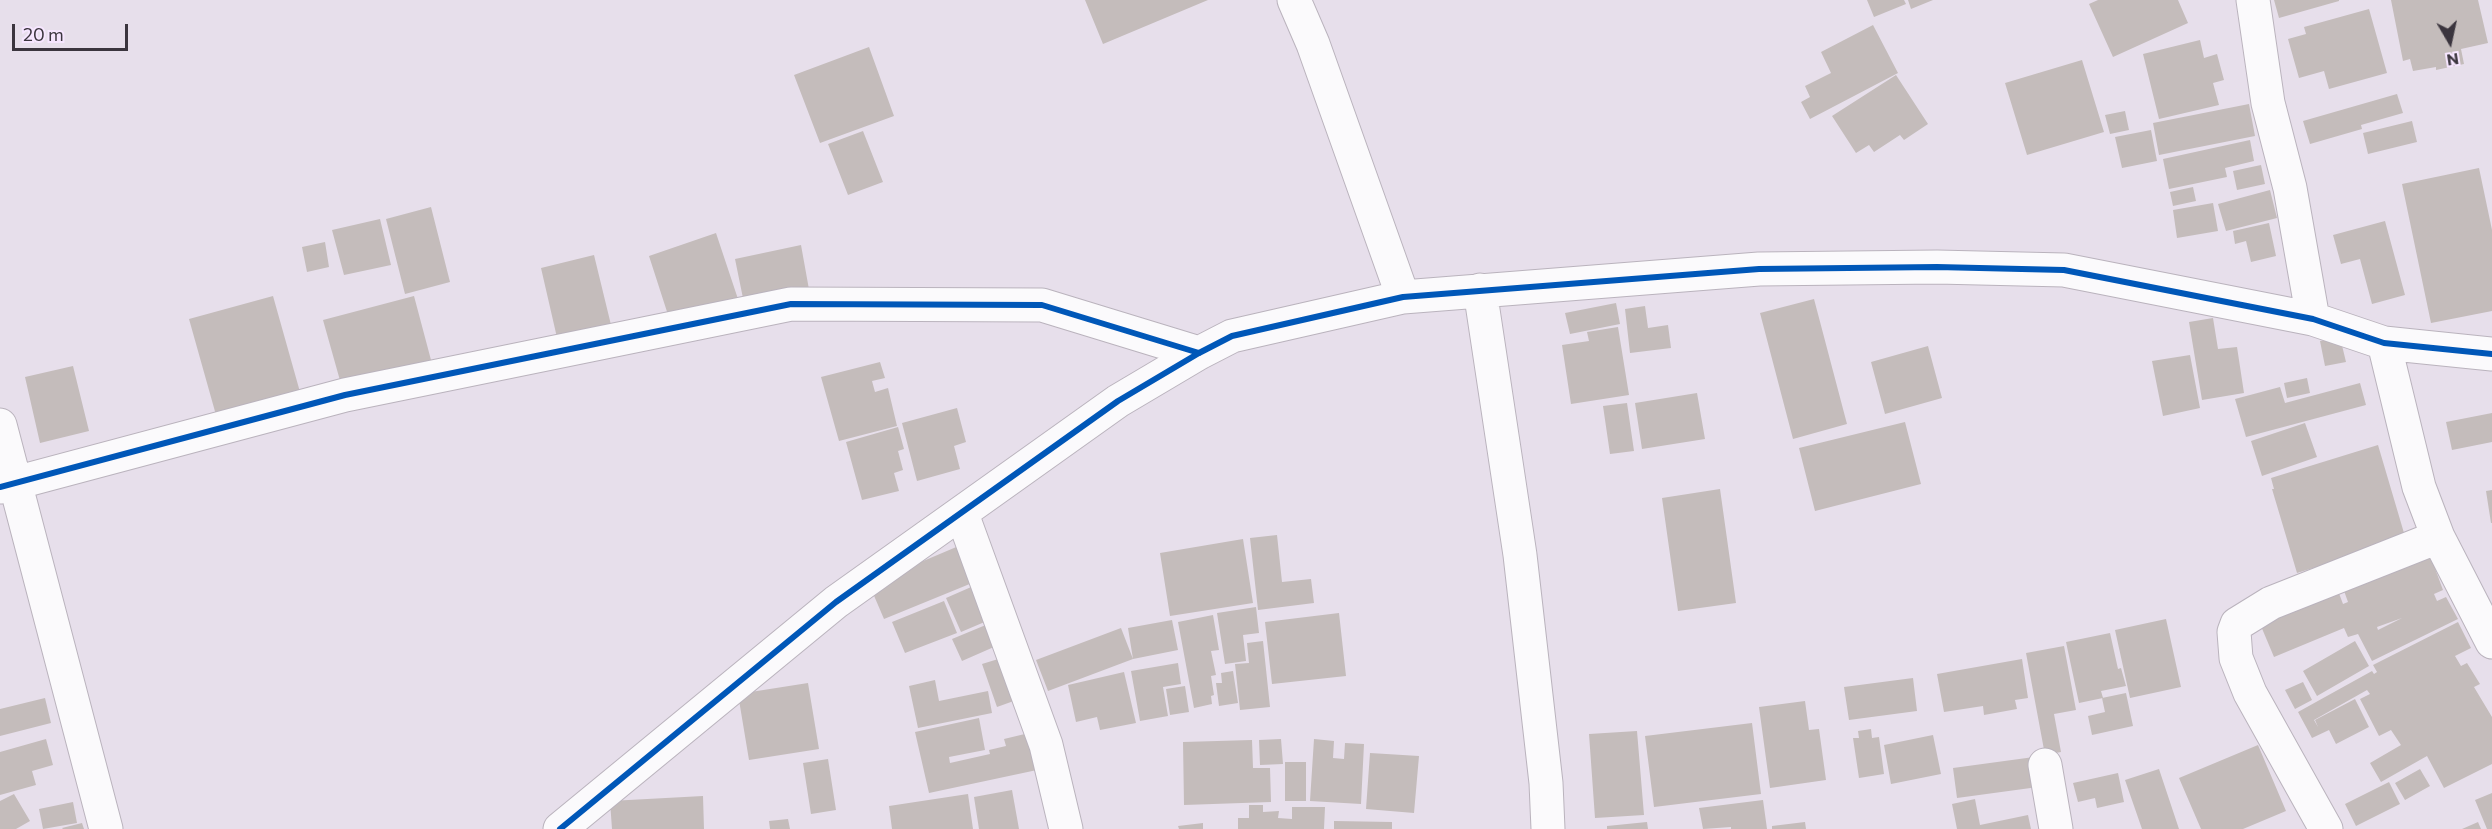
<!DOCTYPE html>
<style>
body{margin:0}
#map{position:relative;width:2492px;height:829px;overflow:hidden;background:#e7dfeb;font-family:Commissioner,sans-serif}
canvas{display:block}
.north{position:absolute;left:2420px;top:12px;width:60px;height:60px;-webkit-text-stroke:4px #f6e6ff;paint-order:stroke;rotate:171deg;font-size:16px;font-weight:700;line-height:24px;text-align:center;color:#3b353e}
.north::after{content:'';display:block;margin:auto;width:21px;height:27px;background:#3b353e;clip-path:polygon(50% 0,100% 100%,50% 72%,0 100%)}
.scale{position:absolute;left:12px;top:24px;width:116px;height:27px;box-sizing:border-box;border:3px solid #3b353e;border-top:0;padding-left:8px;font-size:18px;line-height:21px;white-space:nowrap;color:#3b353e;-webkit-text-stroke:4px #f6e6ff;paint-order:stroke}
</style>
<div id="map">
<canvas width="2492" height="829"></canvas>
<div class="north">N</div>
<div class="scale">20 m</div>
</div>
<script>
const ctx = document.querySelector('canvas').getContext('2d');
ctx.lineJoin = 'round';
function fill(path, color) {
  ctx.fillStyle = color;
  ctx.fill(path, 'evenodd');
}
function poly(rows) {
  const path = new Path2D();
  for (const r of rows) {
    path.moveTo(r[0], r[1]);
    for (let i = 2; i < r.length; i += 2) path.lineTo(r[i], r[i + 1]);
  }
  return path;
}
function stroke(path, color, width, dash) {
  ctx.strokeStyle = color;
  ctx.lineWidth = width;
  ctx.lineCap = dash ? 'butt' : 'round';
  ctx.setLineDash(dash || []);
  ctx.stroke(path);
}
fill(poly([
 [1085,0,1208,0,1103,44],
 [1867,0,1904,0,1906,4,1874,17],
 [1908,0,1933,0,1911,9],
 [2098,0,2178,0,2188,23,2113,57,2089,4],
 [2274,0,2339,0,2339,1,2279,18],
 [2391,0,2478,0,2488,43,2461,49,2464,64,2436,70,2436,67,2413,71,2410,59,2403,61],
 [2369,9,2387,73,2329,89,2324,71,2299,78,2288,39,2306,34,2304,27],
 [1873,25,1898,73,1810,119,1801,102,1810,97,1805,86,1831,73,1821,52],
 [2200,40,2204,58,2217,54,2224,80,2213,83,2219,105,2159,119,2143,54],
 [869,47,894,116,820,143,794,75],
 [2082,60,2104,132,2027,155,2005,83],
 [1896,75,1928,124,1904,140,1900,135,1874,152,1869,145,1856,153,1832,116],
 [2397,94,2403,113,2361,125,2362,129,2310,144,2303,121],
 [2249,104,2255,136,2159,155,2153,123],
 [2125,111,2129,130,2110,134,2105,115],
 [2412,121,2417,142,2368,154,2363,133],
 [2151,130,2157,161,2122,168,2115,137],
 [863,131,883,182,848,195,828,144],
 [2250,140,2254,161,2225,168,2227,177,2169,189,2163,159],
 [2261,165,2265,184,2237,190,2233,171],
 [2479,168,2492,230,2492,311,2431,323,2402,184],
 [2193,187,2196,201,2173,206,2170,192],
 [2270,190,2277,218,2226,231,2218,204],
 [2213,203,2218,231,2177,238,2173,210],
 [431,207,450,282,405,294,386,219],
 [380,219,391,265,344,275,332,230],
 [2385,221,2405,295,2372,304,2360,259,2341,264,2333,235],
 [2269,223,2276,256,2251,262,2246,241,2235,244,2233,231],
 [716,233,738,299,670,321,649,256],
 [325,242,329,267,307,272,302,247],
 [801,245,810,295,745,308,735,259],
 [594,255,612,329,558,342,541,268],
 [273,296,300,392,216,415,189,319],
 [414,296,431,360,341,384,323,320],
 [1814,299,1847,424,1793,439,1760,313],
 [1616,303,1620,324,1570,334,1565,313],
 [1645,306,1648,328,1668,325,1671,348,1630,353,1625,309],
 [2213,318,2218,349,2237,347,2244,393,2202,400,2189,322],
 [1618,327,1629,395,1571,404,1562,345,1589,341,1587,332],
 [2340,337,2346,362,2325,366,2320,341],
 [1928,346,1942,398,1885,414,1871,362],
 [2190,355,2200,408,2163,416,2152,361],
 [880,362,885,378,872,381,875,392,888,388,897,426,839,441,821,377],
 [73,366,89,431,40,443,25,377],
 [2307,378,2310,393,2287,398,2284,383],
 [2360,383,2366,405,2246,437,2235,399,2280,387,2285,403],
 [1697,393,1705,439,1642,449,1635,403],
 [1627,403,1634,451,1610,454,1603,406],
 [957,408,966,442,954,446,960,469,917,481,902,423],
 [2492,413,2492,442,2452,450,2446,422],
 [1905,422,1921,484,1815,511,1799,448],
 [2305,423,2317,457,2262,476,2251,441],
 [898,427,904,449,898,451,903,470,894,473,899,491,862,500,846,442],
 [2378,445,2404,533,2395,536,2397,542,2297,573,2272,489,2274,489,2271,478],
 [1720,489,1736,603,1678,611,1662,498],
 [2492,490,2492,523,2491,523,2486,491],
 [1277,535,1282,582,1311,579,1314,603,1258,610,1250,538],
 [1243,539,1253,603,1170,616,1160,553],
 [961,545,977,581,884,619,869,584],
 [2430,555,2443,590,2434,594,2437,601,2446,597,2458,619,2372,661,2358,634,2348,637,2344,628,2274,657,2258,619,2337,588,2343,604,2348,602,2343,588],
 [2402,618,2378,630,2377,627],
 [978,584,994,618,961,632,946,598],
 [944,601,957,633,905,653,892,622],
 [1256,607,1259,633,1243,635,1246,661,1225,664,1217,613],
 [1339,613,1346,676,1272,684,1265,622],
 [1213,615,1219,650,1211,651,1216,675,1211,676,1214,695,1211,696,1212,704,1194,708,1178,622],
 [2166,619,2181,687,2130,698,2115,630],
 [1172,620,1178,650,1133,659,1128,628],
 [993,622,1003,643,962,661,952,639],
 [2458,622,2471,648,2455,656,2461,666,2467,663,2480,684,2474,687,2492,717,2492,764,2444,788,2427,756,2381,782,2370,763,2401,745,2391,730,2379,736,2360,699,2370,694,2367,690,2314,720,2318,727,2315,720,2355,699,2369,727,2336,744,2329,730,2312,738,2298,712,2372,671,2374,674,2377,672,2373,665],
 [1121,628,1133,659,1048,691,1036,660],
 [2110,633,2118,669,2121,668,2126,686,2101,691,2103,698,2079,703,2066,642],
 [1263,641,1270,707,1240,710,1235,664,1249,663,1247,643],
 [2355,641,2369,666,2317,696,2303,671],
 [2064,646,2076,710,2054,714,2061,752,2045,755,2026,653],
 [1008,656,1022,698,997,707,982,664],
 [2022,659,2028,698,2015,700,2017,709,1984,715,1983,706,1944,712,1937,674],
 [1178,663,1181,684,1163,687,1168,716,1140,721,1131,671],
 [1233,671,1238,703,1219,706,1216,683,1222,683,1221,673],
 [1124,672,1136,723,1100,730,1097,717,1076,722,1068,685],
 [1913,678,1917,711,1849,720,1844,687],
 [935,680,939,701,988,691,992,713,918,728,909,686],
 [2303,682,2312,700,2295,709,2285,690],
 [808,683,819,749,749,760,738,694],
 [1185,686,1189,712,1170,715,1166,689],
 [2126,693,2133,726,2092,735,2088,716,2105,712,2102,698],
 [45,698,51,723,0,736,0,709],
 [1805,701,1809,730,1819,729,1826,780,1770,788,1759,707],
 [979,718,985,750,949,757,950,763,990,754,989,750,1006,746,1004,739,1029,733,1037,770,929,793,915,732],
 [1752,723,1761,794,1654,807,1645,736],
 [1871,729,1872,738,1879,737,1884,774,1859,778,1853,738,1859,738,1858,731],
 [1637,731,1644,815,1595,818,1589,734],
 [1933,735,1941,774,1891,784,1884,745],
 [46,739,53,765,32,771,36,785,0,795,0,752],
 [1281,739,1283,764,1260,765,1259,740],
 [1314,739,1334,741,1333,758,1344,759,1345,743,1364,744,1361,804,1310,801],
 [1252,740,1253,768,1270,768,1271,802,1184,805,1183,742],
 [2258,745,2286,811,2243,829,2201,829,2179,778],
 [1370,753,1419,756,1414,813,1366,809],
 [2034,757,2038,787,1957,798,1953,768],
 [828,759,836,810,811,814,803,763],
 [1285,762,1306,762,1306,801,1285,801],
 [2159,769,2179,829,2142,829,2125,780],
 [2420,769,2430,786,2405,800,2395,783],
 [2118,773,2124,802,2097,808,2095,798,2078,802,2073,783],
 [2389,782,2400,804,2356,826,2345,804],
 [1012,790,1019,829,979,829,974,797],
 [2492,793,2492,829,2487,829,2475,800],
 [14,794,30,821,16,829,0,829,0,801],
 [968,794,973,829,892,829,889,806],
 [703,796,704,829,612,829,610,801],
 [1975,799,1980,825,2028,815,2031,829,1957,829,1952,804],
 [1763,800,1767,829,1731,829,1731,827,1703,829,1699,808],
 [73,802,77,823,43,829,39,809],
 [1249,805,1263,805,1263,812,1279,811,1278,818,1292,819,1292,807,1325,807,1324,829,1238,829,1238,818,1249,818],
 [788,819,790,829,770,829,769,821],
 [1334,821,1392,822,1392,829,1334,829],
 [1647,822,1648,829,1607,829,1607,826],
 [1805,822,1806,829,1772,829,1772,826],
 [2478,822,2481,829,2462,829],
 [82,823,84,829,63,829,62,828],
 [1203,823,1203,829,1179,829,1178,826]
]), '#c4bcbb');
const minor = poly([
 [1294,0,1313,44,1403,297],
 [2253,0,2268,103,2290,188,2313,319],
 [1480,290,1520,555,1546,783,1548,829],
 [2384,343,2419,487,2438,537,2492,642],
 [0,425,106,829],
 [0,487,345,395,791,304,1042,305,1199,353],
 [962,514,1046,745,1066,829],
 [2045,765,2056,829],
 [560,829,836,602,1118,401,1199,353,1232,336,1403,297,1759,269,1937,267,2064,270,2313,319,2384,343,2492,354],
 [2326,829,2250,693,2236,658,2234,632,2237,624,2271,603,2438,537]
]);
stroke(minor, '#bab3bd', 35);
stroke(minor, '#fbfafc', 33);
stroke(poly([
 [0,487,345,395,791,304,1042,305,1199,353],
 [560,829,836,602,1118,401,1199,353,1232,336,1403,297,1759,269,1937,267,2064,270,2313,319,2384,343,2492,354]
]), '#0057b8', 6);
</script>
